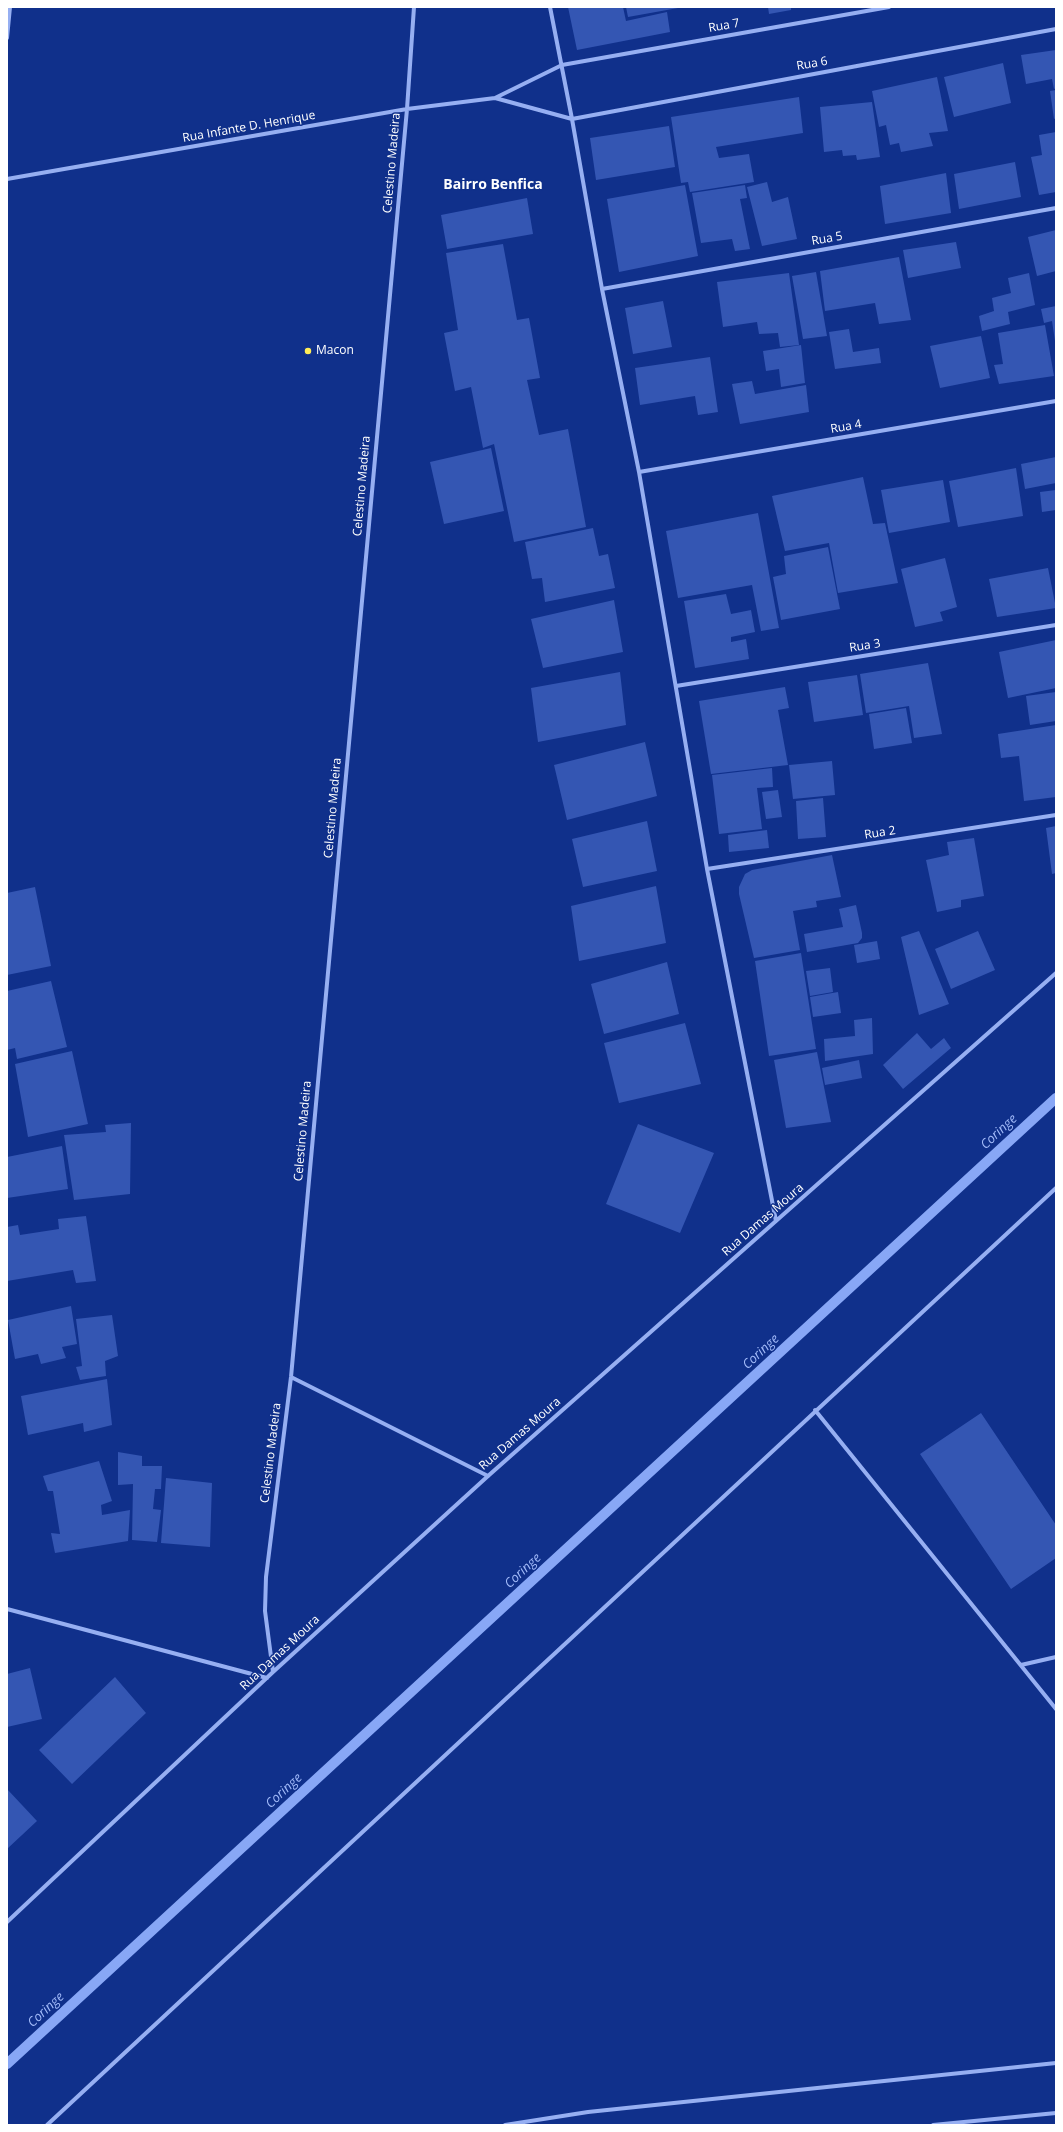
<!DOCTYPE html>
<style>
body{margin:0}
#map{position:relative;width:1063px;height:2132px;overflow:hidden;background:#10308b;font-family:"Open Sans",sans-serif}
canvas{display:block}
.frame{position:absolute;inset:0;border:8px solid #fff;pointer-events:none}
</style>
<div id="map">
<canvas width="1063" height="2132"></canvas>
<div class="frame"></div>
</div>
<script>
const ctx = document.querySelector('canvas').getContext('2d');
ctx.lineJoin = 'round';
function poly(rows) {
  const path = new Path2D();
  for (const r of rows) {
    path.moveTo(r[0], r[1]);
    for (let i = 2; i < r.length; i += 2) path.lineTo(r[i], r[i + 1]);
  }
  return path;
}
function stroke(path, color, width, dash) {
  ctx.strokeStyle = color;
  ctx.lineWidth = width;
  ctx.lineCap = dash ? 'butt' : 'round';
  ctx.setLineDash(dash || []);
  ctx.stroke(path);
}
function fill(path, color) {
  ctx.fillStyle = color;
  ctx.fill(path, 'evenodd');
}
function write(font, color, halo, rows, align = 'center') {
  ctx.font = font + ' "Open Sans",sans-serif';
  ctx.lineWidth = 3;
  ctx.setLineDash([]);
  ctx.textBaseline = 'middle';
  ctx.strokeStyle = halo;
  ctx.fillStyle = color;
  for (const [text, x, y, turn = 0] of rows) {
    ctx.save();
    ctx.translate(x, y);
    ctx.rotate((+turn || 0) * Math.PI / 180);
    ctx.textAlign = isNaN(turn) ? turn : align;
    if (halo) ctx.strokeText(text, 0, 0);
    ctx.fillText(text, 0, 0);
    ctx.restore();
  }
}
stroke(poly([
 [7,2064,1056,1098]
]), '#88a7f6', 10);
fill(poly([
 [568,7,623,7,626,21,667,12,670,32,577,50],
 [626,7,678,7,678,8,628,17],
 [768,7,791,7,791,10,769,14],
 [1056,50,1056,88,1054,89,1052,79,1026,84,1021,55],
 [1003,63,1011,103,954,117,944,77],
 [937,77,948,131,929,133,933,146,901,152,899,143,890,145,886,125,879,127,872,91],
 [1056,90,1056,118,1054,119,1050,91],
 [799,97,803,133,716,147,719,158,749,154,754,182,690,192,688,182,681,183,671,117],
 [872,102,880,157,857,160,856,155,843,156,842,150,824,152,820,107],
 [669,126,675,167,596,180,590,138],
 [1056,132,1056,192,1039,195,1031,157,1042,155,1039,135],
 [1015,162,1021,197,959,209,954,174],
 [946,173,951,213,885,224,880,186],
 [767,182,772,202,788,197,797,239,762,246,747,187],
 [685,185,698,256,619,272,607,199],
 [745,185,747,198,740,199,750,249,735,251,732,239,701,243,692,193],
 [527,198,533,234,447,249,441,215],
 [1056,230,1056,271,1037,276,1028,237],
 [956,242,961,268,908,278,903,250],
 [503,244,517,320,529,318,540,378,527,380,539,435,568,429,586,527,514,542,494,444,483,448,471,387,455,391,444,333,458,330,446,253],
 [899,257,911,320,879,324,875,303,825,311,820,271],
 [816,272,827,336,803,339,792,276],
 [789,273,799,345,780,347,778,333,759,334,757,322,723,327,717,282],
 [1029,273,1035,305,1008,312,1010,324,982,331,979,316,994,311,992,298,1011,293,1008,278],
 [663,301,672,347,633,354,625,308],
 [1056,306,1056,341,1055,341,1052,321,1044,323,1041,309],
 [1045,325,1054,376,999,384,994,365,1003,364,998,333],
 [849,329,853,352,879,348,881,363,835,369,829,332],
 [981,336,990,378,940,388,930,346],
 [801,345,805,383,781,387,779,369,766,371,763,351],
 [710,357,718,412,698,415,695,396,640,405,635,368],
 [752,381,755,394,806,385,809,412,740,424,732,384],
 [491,448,504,511,444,524,430,462],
 [1056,457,1056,483,1025,489,1021,464],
 [1016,468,1023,516,958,527,949,481],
 [863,477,873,524,885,523,898,583,838,593,829,543,785,551,772,496],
 [943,480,950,522,889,533,881,490],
 [1056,490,1056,510,1042,512,1040,492],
 [758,513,779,628,761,631,752,585,678,598,666,531],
 [593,528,599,556,608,554,615,588,545,602,542,578,532,579,525,542],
 [828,547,840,609,781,620,773,577,786,574,784,556],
 [945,558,957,607,940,612,943,621,915,627,901,569],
 [1048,568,1056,608,997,617,989,579],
 [726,594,731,614,751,610,755,632,731,637,731,642,746,639,749,659,695,668,684,601],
 [614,600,623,652,543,668,531,619],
 [1056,640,1056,688,1008,698,999,652],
 [928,663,942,734,914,738,909,706,866,713,860,674],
 [620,672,626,725,538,742,531,688],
 [857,675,863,715,814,722,808,682],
 [785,687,789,708,778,710,788,765,711,774,699,701],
 [1056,692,1056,721,1030,725,1026,696],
 [906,708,912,743,874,749,869,714],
 [1056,725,1056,797,1024,801,1019,756,1001,758,998,734],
 [645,742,657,796,567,820,554,765],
 [832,761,835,795,793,799,789,765],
 [772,768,773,787,757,788,762,829,719,834,712,775],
 [778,790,782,817,766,819,762,792],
 [823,798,826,837,798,839,796,801],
 [647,821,657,871,583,887,572,839],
 [1056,826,1056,873,1052,874,1046,828],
 [767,830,769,848,729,852,728,835],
 [974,838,984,896,961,900,961,907,937,912,926,860,949,855,947,842],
 [832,855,841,897,816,901,817,907,793,911,800,950,754,958,739,894,739,887,745,874,752,870],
 [656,886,666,943,579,961,571,906],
 [35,887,51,966,7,975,7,893],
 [856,905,862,933,862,938,858,943,807,952,804,934,843,927,839,909],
 [919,931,949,1004,919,1015,901,937],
 [978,931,995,970,951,989,935,949],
 [877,941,880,959,857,963,854,945],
 [801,953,816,1049,769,1056,755,961],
 [667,962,679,1014,604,1034,591,984],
 [830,968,833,992,810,996,806,971],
 [51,981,67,1047,17,1059,15,1048,7,1050,7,991],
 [838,992,841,1013,813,1017,810,997],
 [872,1018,873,1054,825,1061,824,1039,855,1036,854,1020],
 [685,1023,701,1084,619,1103,604,1043],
 [917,1033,931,1049,944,1038,951,1048,903,1089,883,1065],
 [72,1051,88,1124,28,1137,15,1064],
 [817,1052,831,1122,786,1128,774,1060],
 [859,1060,862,1078,825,1085,822,1068],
 [131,1123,130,1194,74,1200,64,1135,106,1132,105,1125],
 [638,1124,714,1153,680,1233,606,1204],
 [62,1146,68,1189,7,1198,7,1157],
 [86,1216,96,1281,76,1283,73,1270,7,1281,7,1227,18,1225,20,1235,59,1229,58,1219],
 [71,1306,77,1344,62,1347,66,1358,41,1364,38,1354,15,1359,8,1320],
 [112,1315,118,1356,105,1361,106,1376,80,1380,76,1367,82,1366,76,1319],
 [107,1379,112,1425,84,1432,83,1423,28,1435,21,1396],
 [981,1413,1056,1525,1056,1558,1011,1589,920,1454],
 [118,1452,142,1456,142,1466,162,1466,161,1489,155,1489,153,1509,161,1510,157,1542,132,1540,133,1484,118,1485],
 [99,1461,112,1501,101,1505,102,1515,130,1510,128,1541,55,1553,51,1533,60,1534,53,1491,48,1491,43,1476],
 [166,1478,212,1483,210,1547,161,1543],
 [30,1668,42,1719,7,1727,7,1674],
 [115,1677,146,1713,72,1784,39,1750],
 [7,1789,37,1821,7,1849]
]), '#3456b3');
stroke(poly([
 [550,7,572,119,602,289,639,472,707,869,776,1221],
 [7,38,10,7],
 [495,98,572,119,1056,29],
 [7,179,407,109,495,98,562,65,889,7],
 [602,289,1056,208],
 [639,472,1056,401],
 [676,686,1056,625],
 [707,869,1056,815],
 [291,1377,488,1476],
 [815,1410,1056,1709],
 [7,1609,267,1678],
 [1021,1665,1056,1657],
 [273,1672,265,1611,266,1577,291,1377,407,109,414,7],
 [7,1922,273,1672,488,1476,1056,973],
 [47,2125,1056,1188],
 [505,2125,588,2112,1056,2063],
 [933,2125,1056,2113]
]), '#96aff2', 4);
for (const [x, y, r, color] of [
 [308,351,4,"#ffed57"]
]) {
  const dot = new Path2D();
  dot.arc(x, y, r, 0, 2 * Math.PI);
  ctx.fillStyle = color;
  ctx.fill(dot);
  stroke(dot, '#10308b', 1.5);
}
write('12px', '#fff', '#10308b', [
 ["Rua 7",724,26,-10],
 ["Rua 6",812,64,-10],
 ["Rua Infante D. Henrique",249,127,-10],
 ["Celestino Madeira",392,163,-85],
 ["Rua 5",827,239,-10],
 ["Rua 4",846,427,-10],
 ["Celestino Madeira",362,486,-85],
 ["Rua 3",865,646,-9],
 ["Celestino Madeira",333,808,-85],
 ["Rua 2",880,833,-9],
 ["Celestino Madeira",303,1131,-85],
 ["Rua Damas Moura",763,1220,-41],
 ["Rua Damas Moura",520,1434,-41],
 ["Celestino Madeira",271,1453,-83],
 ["Rua Damas Moura",280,1653,-43]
]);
write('12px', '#fff', '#10308b', [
 ["Macon",316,351]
], 'left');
write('italic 13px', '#a2baf9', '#10308b', [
 ["Coringe",999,1132,-43],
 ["Coringe",761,1352,-43],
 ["Coringe",523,1571,-43],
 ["Coringe",284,1791,-43],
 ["Coringe",46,2010,-43]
]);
write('bold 14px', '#fff', '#10308b', [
 ["Bairro Benfica",493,185]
]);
</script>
